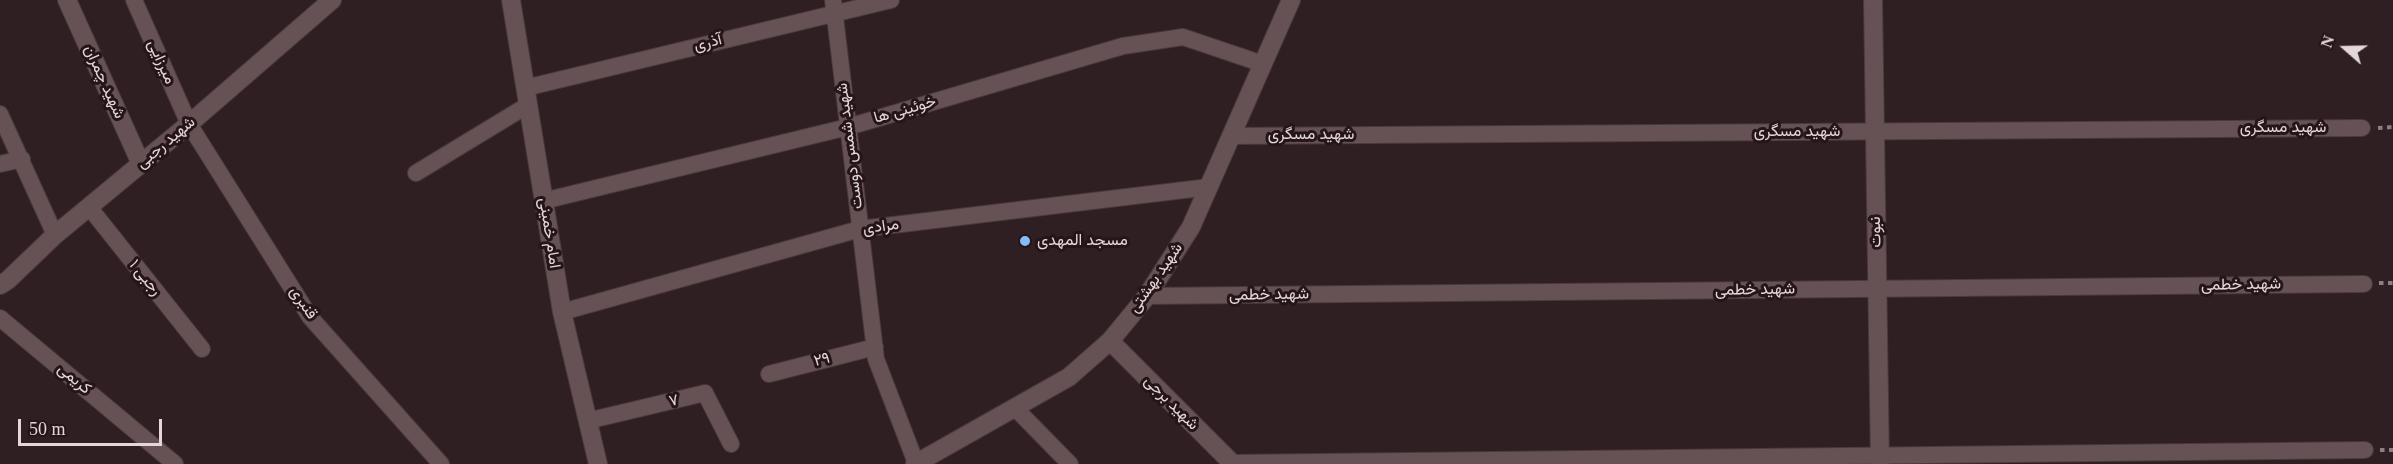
<!DOCTYPE html>
<meta charset="utf-8">
<style>
body{margin:0}
#map{position:relative;width:2393px;height:464px;overflow:hidden;background:#2f1e22;font-family:"Times New Roman",serif}
canvas{display:block}
.north{position:absolute;left:2315px;top:18px;width:60px;height:60px;-webkit-text-stroke:4px #251518;paint-order:stroke;rotate:290deg;font-size:16px;font-weight:700;line-height:24px;text-align:center;color:#e3d7d9}
.north::after{content:'';display:block;margin:auto;width:21px;height:27px;background:#e3d7d9;clip-path:polygon(50% 0,100% 100%,50% 72%,0 100%)}
.scale{position:absolute;left:18px;top:419px;width:144px;height:27px;box-sizing:border-box;border:3px solid #e3d7d9;border-top:0;padding-left:8px;font-size:18px;line-height:21px;white-space:nowrap;color:#e3d7d9;-webkit-text-stroke:4px #251518;paint-order:stroke}
</style>
<div id="map">
<canvas width="2393" height="464"></canvas>
<div class="north">N</div>
<div class="scale">50 m</div>
</div>
<script>
const ctx = document.querySelector('canvas').getContext('2d');
ctx.lineJoin = 'round';
function poly(rows) {
  const path = new Path2D();
  for (const r of rows) {
    path.moveTo(r[0], r[1]);
    for (let i = 2; i < r.length; i += 2) path.lineTo(r[i], r[i + 1]);
  }
  return path;
}
function stroke(path, color, width, dash) {
  ctx.strokeStyle = color;
  ctx.lineWidth = width;
  ctx.lineCap = dash ? 'butt' : 'round';
  ctx.setLineDash(dash || []);
  ctx.stroke(path);
}
function write(font, color, halo, rows, align = 'center') {
  ctx.font = font + ' "Times New Roman",Vazirmatn,serif';
  ctx.lineWidth = 6;
  ctx.setLineDash([]);
  ctx.textBaseline = 'middle';
  ctx.strokeStyle = halo;
  ctx.fillStyle = color;
  for (const [text, x, y, turn = 0] of rows) {
    ctx.save();
    ctx.translate(x, y);
    ctx.rotate((+turn || 0) * Math.PI / 180);
    ctx.textAlign = isNaN(turn) ? turn : align;
    if (halo) ctx.strokeText(text, 0, 0);
    ctx.fillText(text, 0, 0);
    ctx.restore();
  }
}
const street = poly([
 [134,0,189,124,310,317,441,464],
 [833,0,876,359,916,463],
 [525,88,891,0],
 [0,114,55,235],
 [1231,136,2362,128],
 [0,164,22,159],
 [416,173,528,105],
 [543,201,848,127,1123,46,1183,37,1263,64],
 [89,207,202,349],
 [1147,296,2364,284],
 [562,312,860,229,1209,187],
 [0,318,175,464],
 [769,374,875,347],
 [1016,409,1070,464],
 [587,421,705,393,731,444],
 [1231,463,2365,450]
]);
const secondary = poly([
 [67,0,141,164],
 [511,0,562,312,598,464],
 [1873,0,1880,464],
 [0,285,8,280,55,235,189,124,332,0],
 [1110,341,1233,464],
 [915,464,1069,377,1110,341,1147,296,1191,227,1291,0]
]);
stroke(street, '#483a3c', 18);
stroke(secondary, '#483a3c', 20);
stroke(poly([
 [2378,128,2393,127],
 [2379,283,2393,283],
 [2380,450,2393,450]
]), '#8c7e81', 4, [4.5, 4.5]);
stroke(street, '#665155', 16);
stroke(secondary, '#665155', 18);
for (const [x, y, r, color] of [
 [1025,241,6,"#82bcfa"]
]) {
  const dot = new Path2D();
  dot.arc(x, y, r, 0, 2 * Math.PI);
  ctx.fillStyle = color;
  ctx.fill(dot);
  stroke(dot, '#251518', 2);
}
write('16px', '#e3d7d9', '#251518', [
 ["آذری",708,43,-14],
 ["میرزایی",161,62,66],
 ["شهید چمران",104,82,66],
 ["خوئینی ها",905,110,-16],
 ["شهید مسگری",2283,128],
 ["شهید مسگری",1797,132],
 ["شهید مسگری",1311,135],
 ["شهید رجبی",166,143,-40],
 ["شهید شمس دوست",850,146,-97],
 ["مرادی",881,227,-8],
 ["نبوت",1876,232,-91],
 ["امام خمینی",549,233,81],
 ["رجبی ۱",145,278,51],
 ["شهید بهشتی",1156,278,-55],
 ["شهید خطمی",2241,285,-1],
 ["شهید خطمی",1755,290,-1],
 ["شهید خطمی",1269,295,-1],
 ["قنبری",303,303,56],
 ["۲۹",822,360,-14],
 ["کریمی",74,379,40],
 ["۷",674,401,-13],
 ["شهید برجی",1171,403,45]
]);
write('16px', '#e3d7d9', '#251518', [
 ["مسجد المهدی",1037,241]
], 'left');
</script>
